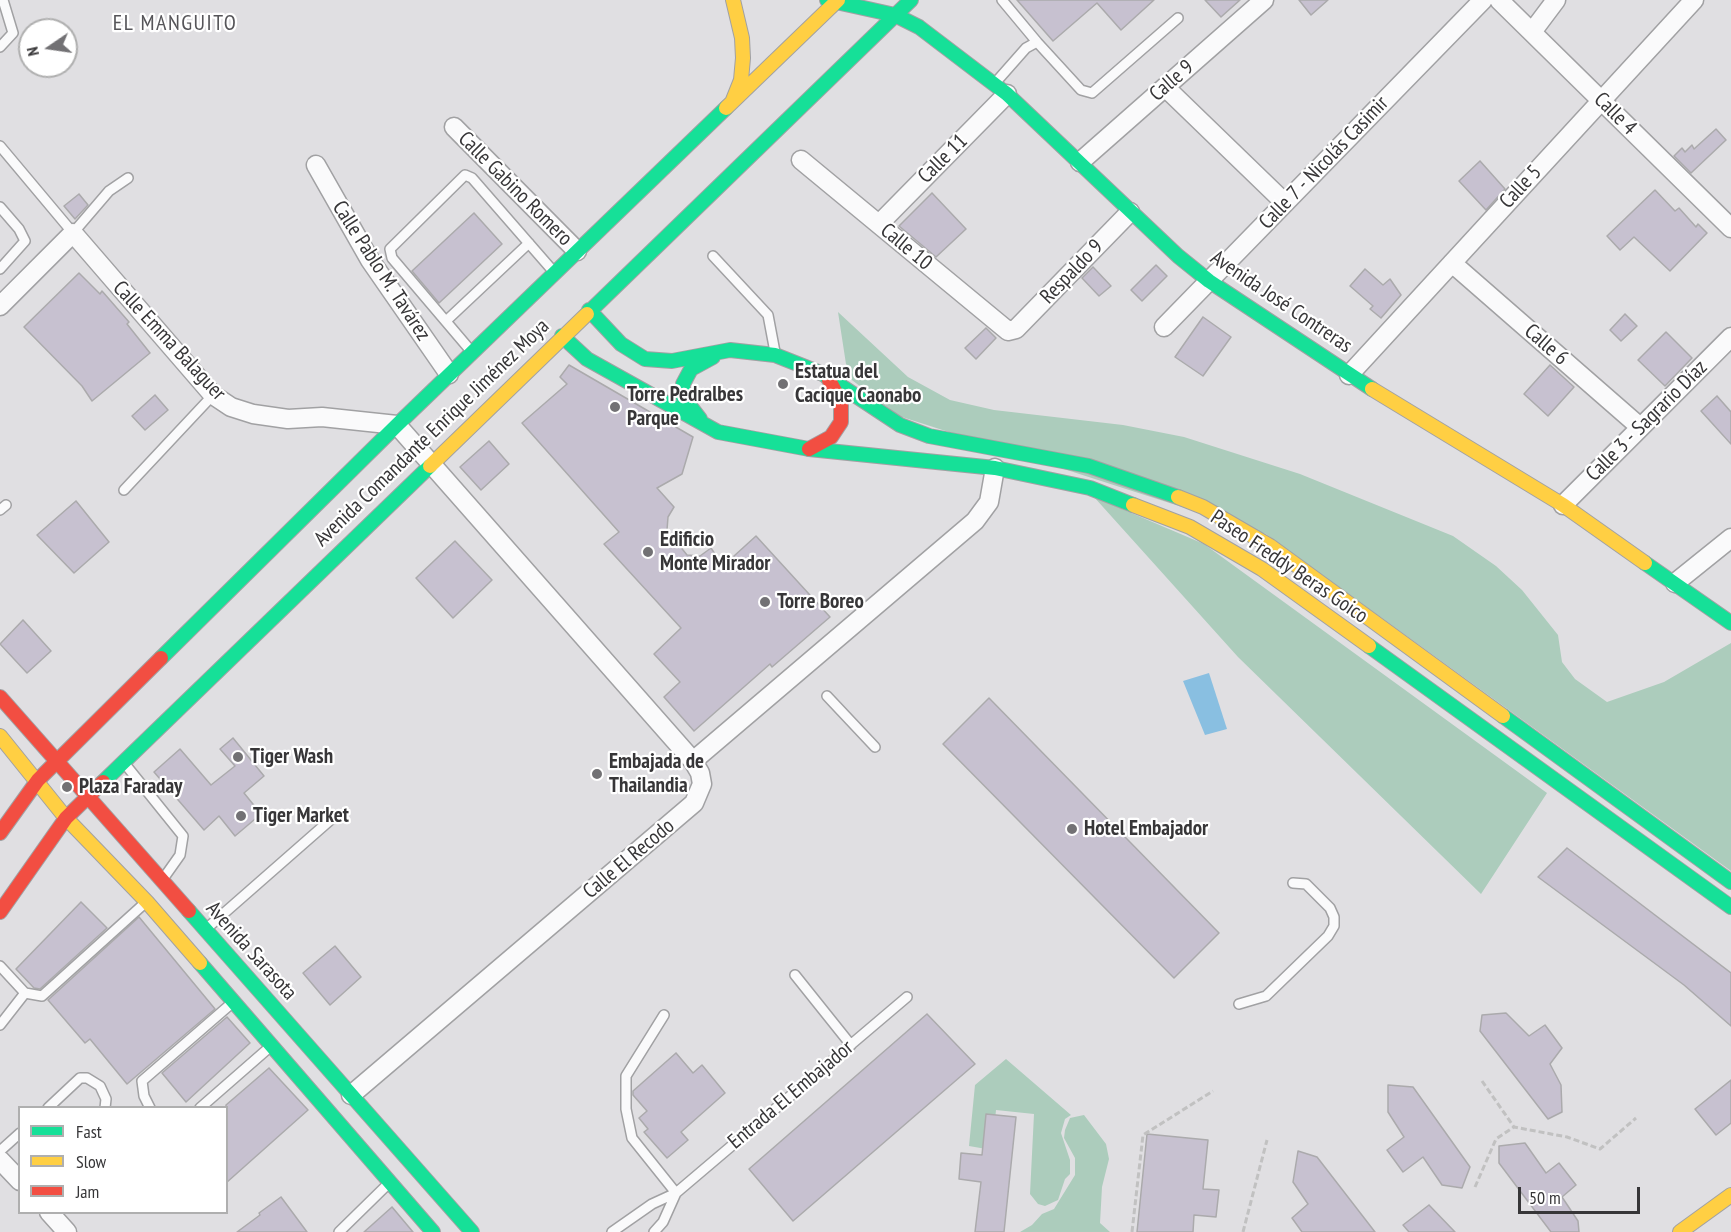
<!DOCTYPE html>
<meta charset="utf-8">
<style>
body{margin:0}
#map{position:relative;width:1731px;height:1232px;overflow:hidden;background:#e0dfe2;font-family:"PT Sans Narrow",sans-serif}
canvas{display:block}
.legend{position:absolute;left:18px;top:1106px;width:210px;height:108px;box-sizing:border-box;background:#fff;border:2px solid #afafaf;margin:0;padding:8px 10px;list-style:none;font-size:18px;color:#373638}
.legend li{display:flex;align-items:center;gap:12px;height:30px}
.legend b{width:30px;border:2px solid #afafaf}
.north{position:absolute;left:18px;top:18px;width:60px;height:60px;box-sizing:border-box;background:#fff;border:2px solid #afafaf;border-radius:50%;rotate:257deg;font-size:16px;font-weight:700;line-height:24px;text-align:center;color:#373638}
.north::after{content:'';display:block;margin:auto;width:21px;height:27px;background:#727174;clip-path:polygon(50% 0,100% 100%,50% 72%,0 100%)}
.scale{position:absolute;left:1518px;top:1187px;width:122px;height:27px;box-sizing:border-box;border:3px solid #373638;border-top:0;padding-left:8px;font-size:18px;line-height:21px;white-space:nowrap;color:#373638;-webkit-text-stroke:4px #fff;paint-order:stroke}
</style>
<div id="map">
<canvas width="1731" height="1232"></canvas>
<ul class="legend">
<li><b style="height:8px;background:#16e098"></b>Fast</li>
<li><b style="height:8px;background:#ffcf43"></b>Slow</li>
<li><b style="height:8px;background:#f24e42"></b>Jam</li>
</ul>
<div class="north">N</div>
<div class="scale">50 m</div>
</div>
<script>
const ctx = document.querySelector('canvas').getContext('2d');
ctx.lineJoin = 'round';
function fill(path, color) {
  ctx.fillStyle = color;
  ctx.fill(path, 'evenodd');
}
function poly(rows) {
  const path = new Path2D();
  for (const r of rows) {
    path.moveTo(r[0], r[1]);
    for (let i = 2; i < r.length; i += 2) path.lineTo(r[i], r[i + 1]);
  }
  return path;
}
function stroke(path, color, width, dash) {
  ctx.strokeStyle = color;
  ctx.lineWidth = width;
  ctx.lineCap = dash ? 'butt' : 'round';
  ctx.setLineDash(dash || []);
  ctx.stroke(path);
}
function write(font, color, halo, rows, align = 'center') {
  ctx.font = font + ' "PT Sans Narrow",sans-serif';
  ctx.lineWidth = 4.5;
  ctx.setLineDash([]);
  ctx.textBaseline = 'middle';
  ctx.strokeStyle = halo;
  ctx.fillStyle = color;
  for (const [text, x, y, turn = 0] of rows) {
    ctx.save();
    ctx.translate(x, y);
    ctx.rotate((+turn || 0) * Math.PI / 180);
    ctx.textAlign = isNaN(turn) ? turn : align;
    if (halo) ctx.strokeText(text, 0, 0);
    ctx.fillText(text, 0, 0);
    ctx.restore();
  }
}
fill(poly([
 [838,312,908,377,950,400,994,410,1123,425,1184,437,1300,474,1453,536,1496,566,1522,590,1558,635,1562,662,1575,679,1607,702,1664,682,1731,643,1731,871,1266,534,899,416,848,377],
 [1094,497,1204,544,1547,793,1481,894,1238,657],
 [1006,1059,1071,1115,1065,1119,1061,1133,1070,1160,1070,1174,1065,1179,1058,1200,1045,1206,1038,1204,1030,1194,1034,1114,996,1110,992,1150,969,1146,975,1085],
 [1084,1115,1106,1144,1109,1159,1102,1187,1100,1223,1110,1232,1020,1232,1032,1225,1042,1214,1054,1209,1075,1175,1075,1158,1064,1138,1065,1130,1070,1118]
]), '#acccbc');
fill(poly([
 [1209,673,1227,729,1205,735,1183,681]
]), '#89bfe1');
const building = poly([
 [1017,0,1154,0,1121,30,1097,3,1053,41,1017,0],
 [1205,0,1240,0,1221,17,1205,0],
 [1299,0,1328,0,1311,15,1299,0],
 [1716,129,1726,140,1691,173,1674,156,1682,148,1685,152,1692,145,1694,149,1716,129],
 [1480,161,1505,189,1486,210,1459,181,1480,161],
 [1655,190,1675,211,1679,208,1696,227,1698,224,1707,233,1670,271,1634,237,1620,250,1607,236,1655,190],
 [932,193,966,229,936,257,899,226,932,193],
 [79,194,88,205,75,219,64,206,79,194],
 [474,213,502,244,439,303,412,271,474,213],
 [1156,265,1167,276,1142,301,1131,290,1156,265],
 [1093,267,1111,286,1099,296,1082,278,1093,267],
 [1365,269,1383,285,1390,279,1401,295,1381,318,1370,309,1373,306,1350,286,1365,269],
 [79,273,100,294,102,291,129,322,127,324,150,353,92,401,82,386,24,327,79,273],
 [1625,314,1637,326,1621,341,1610,330,1625,314],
 [1203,317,1231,337,1203,376,1175,357,1203,317],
 [986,328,996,338,976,359,965,348,986,328],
 [1666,332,1692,358,1665,386,1638,360,1666,332],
 [569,365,693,437,682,474,657,488,674,507,668,517,667,530,687,555,700,556,711,548,723,566,756,536,830,617,772,667,770,664,694,731,664,697,680,682,654,654,681,628,604,544,619,532,522,423,567,384,560,377,569,365],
 [1550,365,1574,387,1548,416,1524,394,1550,365],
 [155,395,168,410,145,430,132,416,155,395],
 [1717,396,1731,412,1731,444,1701,411,1717,396],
 [489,441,509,464,481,490,460,467,489,441],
 [76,501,109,542,74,573,37,535,76,501],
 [455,541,492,580,453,618,416,578,455,541],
 [23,620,51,651,27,673,0,644,23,620],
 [989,698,1219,933,1174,978,943,744,989,698],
 [233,738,264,776,244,793,261,814,235,836,219,816,204,830,154,772,180,749,211,785,235,766,220,749,233,738],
 [1567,848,1731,973,1731,1026,1684,985,1538,877,1567,848],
 [81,902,107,928,40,989,34,988,16,969,81,902],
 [139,917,215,1009,127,1084,90,1039,85,1043,48,1000,139,917],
 [335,946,361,977,330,1005,303,973,335,946],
 [1506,1013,1529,1036,1545,1025,1562,1048,1550,1064,1561,1085,1562,1112,1548,1119,1480,1031,1482,1015,1506,1013],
 [927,1014,975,1064,793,1221,749,1169,927,1014],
 [227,1017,250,1043,186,1102,162,1073,227,1017],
 [676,1053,693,1073,702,1065,725,1093,681,1132,688,1140,667,1158,644,1132,648,1129,639,1118,647,1111,633,1095,633,1091,676,1053],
 [269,1068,308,1110,226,1183,226,1105,269,1068],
 [1731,1080,1731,1123,1716,1135,1695,1109,1731,1080],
 [1388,1085,1413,1087,1470,1167,1462,1188,1442,1185,1423,1157,1403,1172,1387,1150,1404,1137,1388,1112,1388,1085],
 [986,1114,1016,1117,1004,1232,975,1232,981,1182,959,1179,961,1153,982,1155,986,1114],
 [1147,1134,1208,1140,1203,1189,1219,1190,1216,1217,1194,1215,1193,1232,1137,1232,1147,1134],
 [1525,1143,1546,1173,1559,1163,1576,1185,1562,1197,1578,1221,1579,1232,1551,1232,1499,1163,1499,1146,1525,1143],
 [1298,1151,1317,1157,1375,1232,1302,1232,1292,1218,1308,1204,1293,1182,1298,1151],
 [281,1197,307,1232,237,1232,260,1215,259,1213,281,1197],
 [1429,1205,1455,1232,1409,1232,1403,1225,1429,1205],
 [392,1207,413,1232,364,1232,392,1207]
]);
fill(building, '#c7c1d0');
stroke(building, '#abaaac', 1.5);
const lane = poly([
 [1002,0,1037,42],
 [0,47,13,33,3,0],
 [996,82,1026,48,1037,42,1081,90,1092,93,1178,18],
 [0,146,73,233,109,191,128,178],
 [0,207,19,229,25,241,0,269],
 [713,256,768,315,775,352],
 [446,321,529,243],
 [471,351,392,258,390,249,465,175,472,178,553,271],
 [124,490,213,395],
 [0,510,6,505],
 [827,696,875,747],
 [125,764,183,836,180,855,163,879],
 [206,929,336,815],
 [0,966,25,993,42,996,145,903],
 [795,975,851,1045],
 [1239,1004,1266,996,1328,936,1334,926,1334,917,1330,908,1306,884,1293,883],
 [664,1015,626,1076,626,1109,632,1138,676,1193],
 [0,1025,25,993],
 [48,1108,80,1078,87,1078,100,1086,106,1099,105,1108],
 [150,1108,144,1096,142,1081,232,1003],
 [200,1108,271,1046],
 [0,1151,20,1133],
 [339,1232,388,1184],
 [612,1232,652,1204,676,1193,907,997],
 [654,1232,663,1222,676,1193]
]);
const street = poly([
 [1499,0,1731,228],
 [1532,32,1556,0],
 [1165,87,1285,203],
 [454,127,577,251],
 [801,160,1008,331,1016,329,1130,212],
 [1080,162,1264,0],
 [316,165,370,260,449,374],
 [879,224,1007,94],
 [1452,263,1640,427],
 [0,306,73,233,213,395,231,407,253,414,288,419,322,417,397,425,693,761,700,773,702,784,694,803,351,1095],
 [1164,327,1483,0],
 [1349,375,1694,0],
 [1563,505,1731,337],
 [1675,583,1731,538],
 [693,761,975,521,989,502,995,468],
 [0,1160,20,1181],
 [49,1212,67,1232]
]);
const fast = poly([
 [827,0,895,15,919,27,1007,94,1178,256,1209,281,1372,389],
 [589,310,621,344,645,359,672,361,730,350,775,355,823,374,900,425,929,436,1089,466,1178,497],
 [587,314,911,0],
 [562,336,587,359,718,432,809,449,995,468,1090,488,1133,505],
 [700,419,683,397,683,384,691,369,713,357],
 [1645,563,1731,623],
 [1369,646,1731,907],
 [161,658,397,425,726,108],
 [1503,716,1731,882],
 [103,782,430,466],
 [189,911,472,1232],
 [200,963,433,1232]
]);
const slow = poly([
 [733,0,742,38,743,58,741,80,733,100],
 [726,108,838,0],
 [1372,389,1563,505,1645,563],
 [430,466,587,314],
 [1178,497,1203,507,1270,546,1503,716],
 [1133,505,1190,527,1262,569,1369,646],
 [0,736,66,818,147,902,200,963],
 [1680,1232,1731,1195]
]);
const jam = poly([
 [809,449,831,437,841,422,841,402,829,380],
 [0,697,189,911],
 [0,833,38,780,161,658],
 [0,912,66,818,103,782]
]);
stroke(lane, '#a1a1a3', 12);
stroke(street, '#a1a1a3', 21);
stroke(fast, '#a1a1a3', 16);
stroke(slow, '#a1a1a3', 16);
stroke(jam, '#a1a1a3', 16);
stroke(poly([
 [1482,1081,1514,1127],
 [1475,1187,1496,1139,1514,1127,1567,1137,1600,1149,1636,1118],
 [1132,1232,1143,1135,1213,1091],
 [1243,1232,1267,1140]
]), '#c1c1c1', 3, [6, 3]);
stroke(lane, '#fafafb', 9);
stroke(street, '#fafafb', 18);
stroke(fast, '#16e098', 14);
stroke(slow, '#ffcf43', 14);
stroke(jam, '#f24e42', 14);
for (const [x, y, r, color] of [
 [783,384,6,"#727174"],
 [615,407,6,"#727174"],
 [648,552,6,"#727174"],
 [765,602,6,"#727174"],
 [238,757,6,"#727174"],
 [597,774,6,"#727174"],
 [67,787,6,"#727174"],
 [241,816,6,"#727174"],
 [1072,829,6,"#727174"]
]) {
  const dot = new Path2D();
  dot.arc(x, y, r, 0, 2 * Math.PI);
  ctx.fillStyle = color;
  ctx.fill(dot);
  stroke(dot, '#fff', 2);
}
write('21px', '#373638', '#fff', [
 ["Calle 9",1172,81,-41],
 ["Calle 4",1615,114,45],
 ["Calle 11",943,159,-45],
 ["Calle 7 - Nicolás Casimir",1324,163,-46],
 ["Calle 5",1521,187,-47],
 ["Calle Gabino Romero",515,189,45],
 ["Calle 10",906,247,40],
 ["Calle Pablo M. Tavárez",381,271,57],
 ["Respaldo 9",1072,272,-46],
 ["Avenida José Contreras",1281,302,34],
 ["Calle Emma Balaguer",169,341,47],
 ["Calle 6",1546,345,41],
 ["Calle 3 - Sagrario Díaz",1647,421,-45],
 ["Avenida Comandante Enrique Jiménez Moya",432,433,-44],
 ["Paseo Freddy Beras Goico",1289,567,34],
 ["Calle El Recodo",629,859,-40],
 ["Avenida Sarasota",251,951,48],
 ["Entrada El Embajador",791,1095,-40]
]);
write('bold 21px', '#373638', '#fff', [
 ["Estatua del",795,372],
 ["Cacique Caonabo",795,396],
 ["Torre Pedralbes",627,395],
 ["Parque",627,419],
 ["Edificio",660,540],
 ["Monte Mirador",660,564],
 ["Torre Boreo",777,602],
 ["Tiger Wash",250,757],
 ["Embajada de",609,762],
 ["Thailandia",609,786],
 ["Plaza Faraday",79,787],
 ["Tiger Market",253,816],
 ["Hotel Embajador",1084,829]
], 'left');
ctx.letterSpacing = '1.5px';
write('22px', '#565559', '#fff', [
 ["EL MANGUITO",175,24]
]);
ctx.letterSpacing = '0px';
</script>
